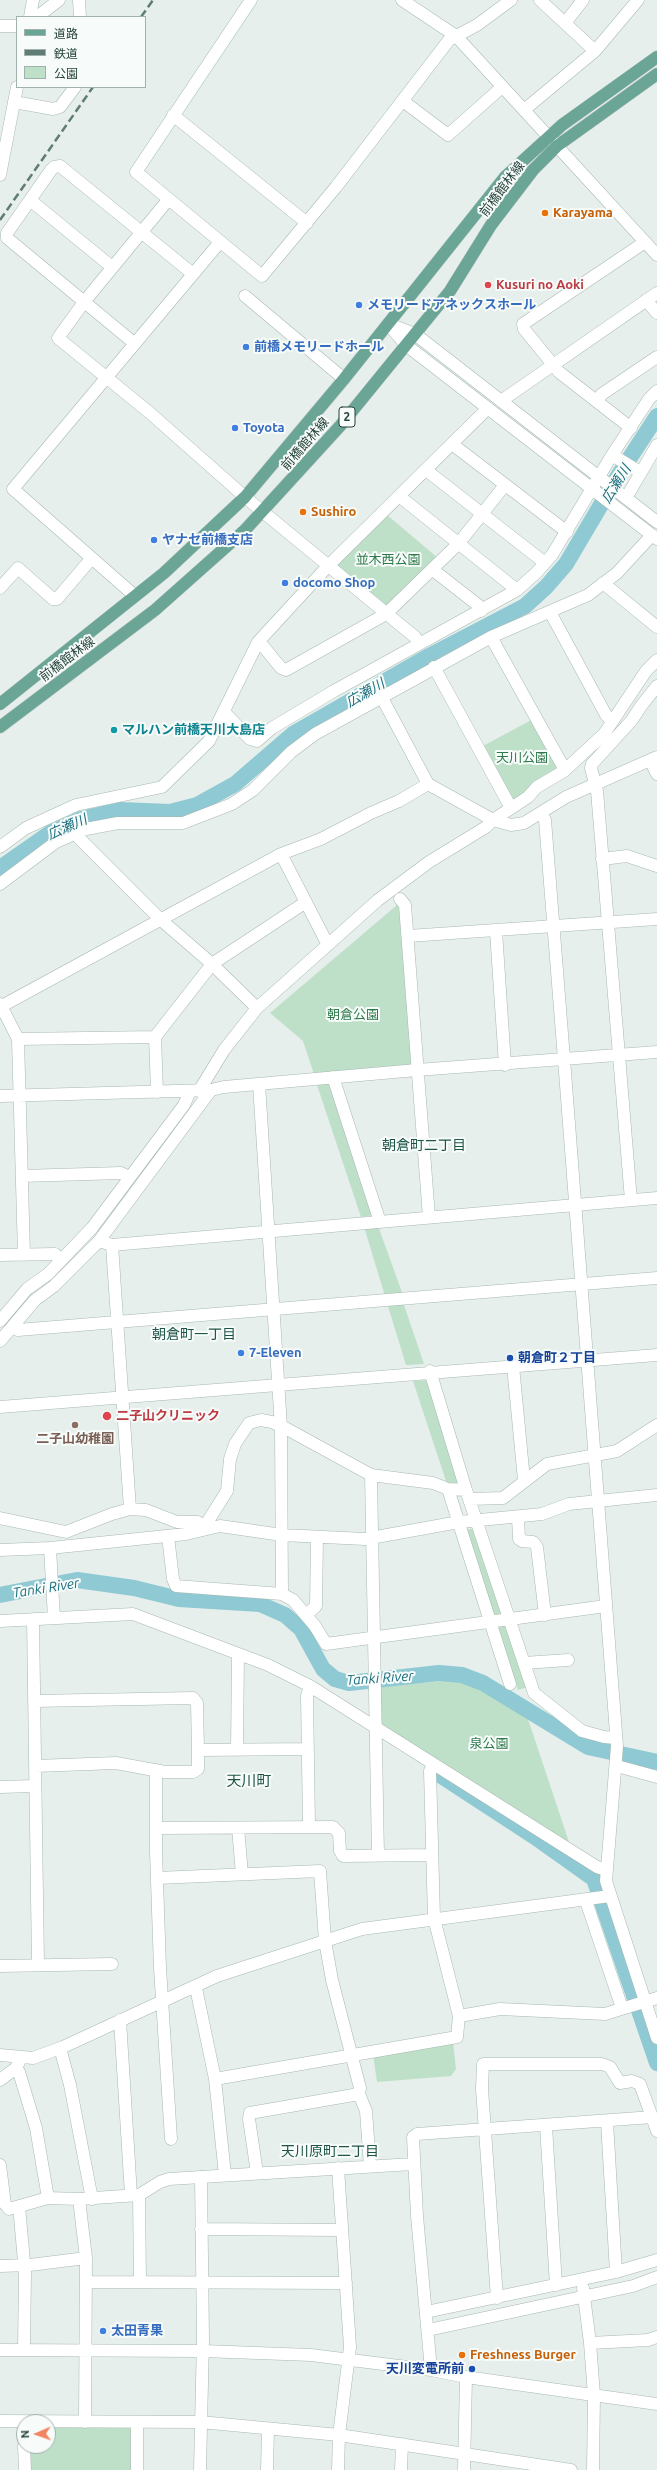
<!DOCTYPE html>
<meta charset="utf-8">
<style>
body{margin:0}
#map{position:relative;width:657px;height:2470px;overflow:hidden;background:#e6efeb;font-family:Ubuntu,"Noto Sans JP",sans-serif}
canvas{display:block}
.legend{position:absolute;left:16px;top:16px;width:130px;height:72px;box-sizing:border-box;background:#f7fbf9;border:1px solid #a3b1ad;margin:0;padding:5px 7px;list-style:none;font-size:12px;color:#24423a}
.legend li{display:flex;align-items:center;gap:8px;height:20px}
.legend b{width:20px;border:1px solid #a3b1ad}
.north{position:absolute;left:16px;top:2414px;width:40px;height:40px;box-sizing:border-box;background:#f7fbf9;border:1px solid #a3b1ad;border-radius:50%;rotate:268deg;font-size:11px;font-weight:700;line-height:16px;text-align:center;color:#24423a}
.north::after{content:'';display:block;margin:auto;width:14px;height:18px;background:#f4845f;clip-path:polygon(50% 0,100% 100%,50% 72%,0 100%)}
</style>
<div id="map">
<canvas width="657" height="2470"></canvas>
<ul class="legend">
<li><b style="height:5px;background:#6aa596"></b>道路</li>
<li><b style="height:5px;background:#5f7d75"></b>鉄道</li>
<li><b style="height:11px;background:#bfe0c8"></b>公園</li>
</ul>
<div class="north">N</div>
</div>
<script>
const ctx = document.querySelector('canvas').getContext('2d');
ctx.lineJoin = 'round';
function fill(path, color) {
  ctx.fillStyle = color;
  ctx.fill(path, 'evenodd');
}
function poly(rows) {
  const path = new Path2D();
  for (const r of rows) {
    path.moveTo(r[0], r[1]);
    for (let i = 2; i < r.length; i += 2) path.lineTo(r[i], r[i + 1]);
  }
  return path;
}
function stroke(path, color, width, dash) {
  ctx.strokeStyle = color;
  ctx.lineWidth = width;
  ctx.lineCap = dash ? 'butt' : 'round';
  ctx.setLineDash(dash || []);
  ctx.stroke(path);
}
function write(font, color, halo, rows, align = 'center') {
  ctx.font = font + ' Ubuntu,"Noto Sans JP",sans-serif';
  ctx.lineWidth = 4;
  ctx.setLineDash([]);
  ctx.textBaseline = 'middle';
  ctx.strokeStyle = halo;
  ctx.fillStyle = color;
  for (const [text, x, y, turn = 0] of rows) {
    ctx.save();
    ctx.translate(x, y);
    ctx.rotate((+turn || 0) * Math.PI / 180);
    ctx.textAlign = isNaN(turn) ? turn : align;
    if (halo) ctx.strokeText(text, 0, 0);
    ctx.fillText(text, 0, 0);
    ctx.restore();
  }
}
fill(poly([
 [386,514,438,558,389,606,384,607,338,568,337,563],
 [533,719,560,767,513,802,483,746],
 [397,905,401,908,412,1063,408,1067,314,1074,303,1041,270,1013],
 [329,1083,374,1215,361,1217,317,1085],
 [378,1226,403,1295,385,1296,364,1227],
 [403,1302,424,1364,406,1365,387,1303],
 [429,1380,462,1485,447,1484,413,1381],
 [476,1528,503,1611,500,1616,492,1613,465,1530],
 [505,1624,528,1687,518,1690,497,1629,499,1625],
 [453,1680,471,1684,527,1716,570,1845,380,1728,380,1687],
 [453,2042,456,2069,451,2076,377,2082,373,2054],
 [48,2427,129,2427,133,2432,133,2470,29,2470,29,2446,48,2446]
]), '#bfe0c8');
stroke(poly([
 [0,868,50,833,81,819,120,810,170,812,197,805,235,784,293,734,429,656,525,606,546,587,566,564,618,476,657,416],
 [0,1595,77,1580,134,1588,179,1599,260,1604,285,1615,301,1629,323,1669,335,1679,349,1683,439,1673,462,1675,483,1683,588,1747,657,1762],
 [440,1775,535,1837,594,1879,657,2063]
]), '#8ec9d4', 16);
const minor = poly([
 [79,0,80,17],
 [251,0,136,172,262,276,336,187,449,40,477,25,511,0],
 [402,0,456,36,657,255],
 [540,0,595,51],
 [30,17,33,0],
 [37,17,59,0],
 [565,23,583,0],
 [0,26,17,26],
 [403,101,448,135,502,87],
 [14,102,53,109,60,107,75,87],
 [524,110,595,51,638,0],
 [173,115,307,223],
 [0,175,17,87],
 [30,200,112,267],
 [168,200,84,302,58,338,150,413,245,497,415,637,419,644],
 [245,296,344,379],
 [646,300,657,313],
 [388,324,406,345,657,539],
 [389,324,415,334,657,522],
 [134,343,7,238,7,233,51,170,54,167,60,166,193,274],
 [501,401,657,293],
 [597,401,602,394,657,357],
 [631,428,559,372,524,329,523,324,645,242],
 [452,444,567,532],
 [612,455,640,472],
 [426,470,545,563],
 [399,496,517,590],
 [626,498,657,445],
 [433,570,478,605,481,611],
 [603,583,657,627],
 [0,588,18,568,53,599,57,599,91,559],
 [135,596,13,489,220,242],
 [550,612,606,715,612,721],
 [491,637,565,770],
 [258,642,263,646,281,668,286,670,386,614,459,543,505,485],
 [434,667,511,808],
 [381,696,428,784,493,820,511,825,524,823,566,797,657,757],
 [224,712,250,739,257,741,272,728,334,691,517,590,536,573,552,555,612,455,649,399,657,391],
 [650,760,657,774],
 [541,813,545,820,564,1059,617,1746,606,1881,657,2038],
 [74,833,160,919,212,964,257,1008],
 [0,847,26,828,76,805,162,787,209,741,258,642,328,566,488,408],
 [281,854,328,945],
 [602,859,627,856,657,866],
 [0,884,56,842,86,829,118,823,183,823,232,804,253,790,291,752,315,734,491,637,588,595,617,573,652,535],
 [400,899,405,905,429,1217],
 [496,931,505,1065],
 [408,936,657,919],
 [0,1004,18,1039,24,1255],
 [0,1007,281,854,321,839,371,813,399,801,428,784],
 [18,1039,155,1037],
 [333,1077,380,1222],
 [259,1084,281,1427,282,1594],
 [199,1091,224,1050,257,1008,378,900,429,862,486,827,493,820,528,797,537,787,564,771,604,734,646,671,657,660],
 [157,1092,155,1037,212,964,306,902],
 [0,1096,211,1090,224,1087,417,1070,657,1052],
 [22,1176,121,1173,129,1177],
 [631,1200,597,791,591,768,592,764,632,720,641,706,657,686],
 [99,1241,112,1245,657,1198],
 [112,1245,130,1509],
 [0,1255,55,1254,61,1259],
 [0,1321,27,1289,48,1274,92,1228,184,1105,190,1091],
 [13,1327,18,1330,657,1278],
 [0,1341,35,1300,54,1286,99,1241,211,1090],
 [513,1366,524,1480],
 [430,1371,466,1490,534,1693,582,1731,604,1737,616,1738],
 [0,1407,657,1355],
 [371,1475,378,1855],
 [448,1489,510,1684],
 [470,1499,503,1498,547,1464,617,1451,657,1425],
 [518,1517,519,1539,522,1541,533,1542,537,1547,545,1615],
 [0,1518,66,1532,112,1514,130,1509,146,1510,177,1522,198,1522,203,1529],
 [203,1529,227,1491,230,1459,235,1444,249,1423,261,1420,272,1422,287,1429,371,1475,433,1483,448,1489,466,1490],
 [168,1536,173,1579,176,1586,282,1594,293,1600,315,1626,326,1644,606,1606],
 [50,1548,54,1618],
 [0,1550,50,1548,186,1534,220,1526,282,1535,365,1539,459,1522,542,1514,569,1504,657,1495],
 [306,1615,316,1606,317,1537],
 [33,1619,38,1965],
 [0,1621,133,1614,268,1665,310,1686,597,1867,606,1870],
 [524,1663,568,1660],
 [34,1701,193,1698,197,1703,198,1750,198,1769,193,1772,165,1772,116,1763,35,1766],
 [198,1750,307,1749],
 [237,1750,238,1654],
 [617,1766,657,1777],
 [156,1770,156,1852,160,1968,171,2139],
 [0,1787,35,1786],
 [309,1826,307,1696,310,1686],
 [156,1828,333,1827,339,1833,340,1851,343,1856,432,1855],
 [238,1828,242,1874],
 [157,1878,320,1871,325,1941,332,1980,360,2088,359,2094,366,2111,370,2166],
 [586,1901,622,2008],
 [0,1966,112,1964],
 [196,1988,215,2079,225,2175],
 [459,2016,500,2009,605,2014,657,1998],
 [120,2020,131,2195],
 [60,2048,70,2085,92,2199],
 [0,2055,33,2058,63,2047,217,1976,362,1929,610,1896],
 [16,2068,19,2072,36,2128,48,2198],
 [215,2079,457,2037,459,2016,434,1918,430,1771,433,1765],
 [0,2080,16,2068,19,2062],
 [607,2122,616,2272],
 [546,2126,556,2285],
 [0,2165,5,2204,9,2209,48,2198,79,2199,139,2195,160,2182,169,2179,413,2164],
 [338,2168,350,2347,339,2435,338,2470],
 [257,2173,249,2119,250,2113,359,2094],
 [139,2195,140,2282],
 [79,2199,86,2258,85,2422],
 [19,2206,25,2273,24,2350],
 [201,2229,342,2230],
 [0,2266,30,2265,86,2258],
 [87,2282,346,2283],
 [583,2288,590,2343,594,2395,593,2470],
 [497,2298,482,2089,483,2064,602,2064,610,2067,620,2083,632,2081,640,2084,657,2131],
 [426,2312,616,2272,657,2260],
 [428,2330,633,2286,657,2277],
 [590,2343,648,2340,657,2337],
 [0,2350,203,2351,311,2355,431,2370,466,2377,657,2404],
 [431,2370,417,2216,413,2137,417,2134,653,2117],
 [0,2421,200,2422,339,2435,571,2470],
 [24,2422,24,2440],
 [24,2446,25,2470],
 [137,2470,137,2422],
 [200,2470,203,2339,201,2177],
 [267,2470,268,2429],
 [401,2470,402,2444],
 [464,2470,466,2377]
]);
const major = poly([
 [0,704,164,573,245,497,344,379,505,177,562,125,657,57],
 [0,727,155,610,245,530,340,426,450,291,491,225,533,170,557,146,657,74]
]);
stroke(minor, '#a8b8b2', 13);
stroke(major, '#c2cac8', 13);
stroke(minor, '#fff', 12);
stroke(major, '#6aa596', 12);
stroke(poly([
 [141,17,153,0],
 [0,220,93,87]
]), '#5f7d75', 2.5, [8, 4]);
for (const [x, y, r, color] of [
 [545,213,4,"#e8710a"],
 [488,285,4,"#e0444e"],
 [359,305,4,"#3f7fe0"],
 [246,347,4,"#3f7fe0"],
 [235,428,4,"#3f7fe0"],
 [303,512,4,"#e8710a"],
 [154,540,4,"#3f7fe0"],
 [285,583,4,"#3f7fe0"],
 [114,730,4,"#0f9aa8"],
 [241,1353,4,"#3f7fe0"],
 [510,1358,4,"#1a4fb4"],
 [107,1416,5,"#e0444e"],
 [75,1425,4,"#8d6e63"],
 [103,2331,4,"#3f7fe0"],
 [462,2355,4,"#e8710a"],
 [472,2369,4,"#1a4fb4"]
]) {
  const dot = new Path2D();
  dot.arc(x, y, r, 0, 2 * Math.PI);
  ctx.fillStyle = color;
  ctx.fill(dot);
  stroke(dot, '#f7fbf9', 1.5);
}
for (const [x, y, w] of [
 [347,417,16]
]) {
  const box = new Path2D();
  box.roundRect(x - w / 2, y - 10, w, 20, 3);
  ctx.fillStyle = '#f7fbf9';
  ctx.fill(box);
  stroke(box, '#24423a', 1);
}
write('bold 12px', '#24423a', null, [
 ["2",347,417]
]);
write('13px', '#24423a', '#f7fbf9', [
 ["前橋館林線",502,189,-53],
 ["前橋館林線",305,444,-49],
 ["前橋館林線",67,659,-37]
]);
write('bold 13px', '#c56008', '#f7fbf9', [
 ["Karayama",553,213],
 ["Sushiro",311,512],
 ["Freshness Burger",470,2355]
], 'left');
write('bold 13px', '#be3a42', '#f7fbf9', [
 ["Kusuri no Aoki",496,285],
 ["二子山クリニック",116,1416]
], 'left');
write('bold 13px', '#366cbe', '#f7fbf9', [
 ["メモリードアネックスホール",367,305],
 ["前橋メモリードホール",254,347],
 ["Toyota",243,428],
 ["ヤナセ前橋支店",162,540],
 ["docomo Shop",293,583],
 ["7-Eleven",249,1353],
 ["太田青果",111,2331]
], 'left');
write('13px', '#2d7a4b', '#f7fbf9', [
 ["並木西公園",388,560],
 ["天川公園",522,758],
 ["朝倉公園",353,1015],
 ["泉公園",489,1744]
]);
write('bold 13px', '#0d838f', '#f7fbf9', [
 ["マルハン前橋天川大島店",122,730]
], 'left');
write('bold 13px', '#164399', '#f7fbf9', [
 ["朝倉町２丁目",518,1358],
 ["天川変電所前",464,2369,"right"]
], 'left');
write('bold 13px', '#785e54', '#f7fbf9', [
 ["二子山幼稚園",75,1439]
]);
write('italic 14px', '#1c6f80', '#f7fbf9', [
 ["広瀬川",616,484,-58],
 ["広瀬川",365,693,-30],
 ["広瀬川",67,827,-24],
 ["Tanki River",46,1588,-9],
 ["Tanki River",380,1678,-4]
]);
write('14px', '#1f5548', '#f7fbf9', [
 ["朝倉町二丁目",424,1145],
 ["朝倉町一丁目",194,1334],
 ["天川原町二丁目",330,2151]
]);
write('15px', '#1f5548', '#f7fbf9', [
 ["天川町",249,1781]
]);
</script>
